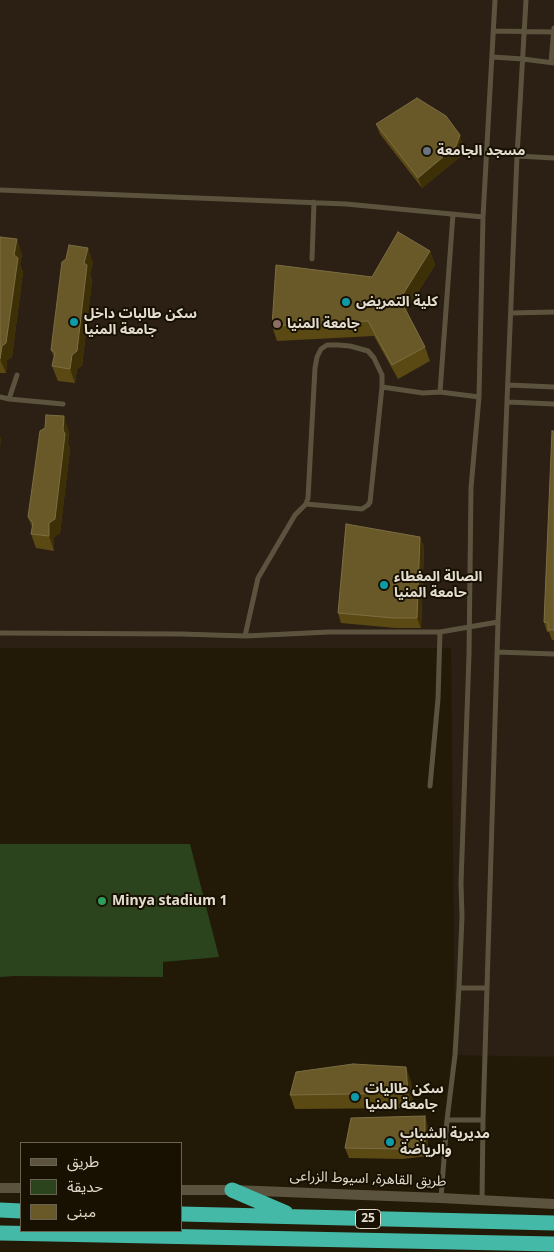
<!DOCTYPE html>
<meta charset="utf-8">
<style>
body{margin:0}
#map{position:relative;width:554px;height:1252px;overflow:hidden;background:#221a06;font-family:"Noto Sans","Noto Sans Arabic",sans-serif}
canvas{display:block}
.legend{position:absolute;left:20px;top:1142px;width:162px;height:90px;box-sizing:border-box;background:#181101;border:1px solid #696354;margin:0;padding:6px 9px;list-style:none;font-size:15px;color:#e2ddd0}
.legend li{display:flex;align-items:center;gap:10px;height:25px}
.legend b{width:25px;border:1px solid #696354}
</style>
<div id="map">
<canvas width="554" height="1252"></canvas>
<ul class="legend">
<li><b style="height:6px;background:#5c533e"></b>طريق</li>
<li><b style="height:14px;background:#2b441d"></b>حديقة</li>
<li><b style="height:14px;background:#6a5928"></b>مبنى</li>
</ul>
</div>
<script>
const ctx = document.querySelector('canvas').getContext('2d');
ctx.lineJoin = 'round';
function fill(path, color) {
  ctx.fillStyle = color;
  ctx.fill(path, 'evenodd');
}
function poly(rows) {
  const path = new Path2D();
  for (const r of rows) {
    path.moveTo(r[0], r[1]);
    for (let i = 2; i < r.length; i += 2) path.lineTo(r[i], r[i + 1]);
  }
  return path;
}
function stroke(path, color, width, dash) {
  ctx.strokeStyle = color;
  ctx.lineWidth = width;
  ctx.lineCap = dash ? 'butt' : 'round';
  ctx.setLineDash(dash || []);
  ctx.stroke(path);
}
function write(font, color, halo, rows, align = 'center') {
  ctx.font = font + ' "Noto Sans","Noto Sans Arabic",sans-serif';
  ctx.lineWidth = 4;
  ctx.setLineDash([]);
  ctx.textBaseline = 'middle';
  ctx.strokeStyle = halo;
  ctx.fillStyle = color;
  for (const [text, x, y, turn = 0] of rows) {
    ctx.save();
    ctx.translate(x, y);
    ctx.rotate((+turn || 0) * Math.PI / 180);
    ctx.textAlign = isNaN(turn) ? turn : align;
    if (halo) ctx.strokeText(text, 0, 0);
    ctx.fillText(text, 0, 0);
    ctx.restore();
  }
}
fill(poly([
 [0,0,554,0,554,1057,455,1055,451,648,0,648]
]), '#2c1f13');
fill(poly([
 [0,844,190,844,219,957,163,962,163,977,14,976,0,977]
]), '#2b441d');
stroke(poly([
 [494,31,554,32],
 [493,57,523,59,554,63],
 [551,62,554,28],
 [517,156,554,158],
 [0,190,346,204,483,217],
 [312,259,314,202],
 [511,313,554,312],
 [509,385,554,387],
 [440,392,453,214],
 [0,397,9,399,63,404],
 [9,399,17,375],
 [508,402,554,404],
 [306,504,362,509,368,505,370,502,382,387],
 [0,633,181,634,245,636,329,632,440,632,498,622],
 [245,636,258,578,295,515,306,504,308,498,315,368,317,357,321,349,327,345,338,345,350,346,368,351,374,358,382,375,382,387,423,393,440,392,479,397],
 [497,652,554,654],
 [430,786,438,699,440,632],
 [459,988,487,988],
 [447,1120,483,1120],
 [441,1198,447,1120,455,1055,459,988,462,917,461,883,469,655,471,488,479,397,483,217,495,0],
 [482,1200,483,1120,498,622,517,156,526,0]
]), '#5c533e', 5);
stroke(poly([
 [0,1188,21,1188],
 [181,1190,232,1190,441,1198,554,1204]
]), '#5c533e', 10);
stroke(poly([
 [232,1190,286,1213],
 [0,1210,21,1211],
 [181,1214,554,1223],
 [0,1233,554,1244]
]), '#45b9a8', 15);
fill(poly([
 [376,124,463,145,460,157,422,188,380,134],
 [0,237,22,254,20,265,23,272,12,357,7,360,6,373,0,373],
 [430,251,435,265,406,311,425,347,430,361,398,379,374,336,277,341,272,326,372,277],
 [93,262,90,274,92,280,82,366,77,369,75,383,58,381,52,366,54,357,51,350],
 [69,431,68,443,70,449,60,533,54,537,54,551,36,548,31,534,32,527,28,517],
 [554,431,554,640,552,640,549,632,547,632,544,622],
 [420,537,424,547,421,628,396,628,341,623,338,613],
 [411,1081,413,1108,295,1109,290,1095],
 [428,1126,428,1156,403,1159,349,1158,345,1148]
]), '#5b4914');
fill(poly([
 [460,135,463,145,460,157,422,188,418,178],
 [17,239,22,254,20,265,23,272,12,357,7,360,6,373,0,359],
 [88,248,93,262,90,274,92,280,82,366,77,369,75,383,70,369,84,263],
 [430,251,435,265,405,313,400,299],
 [64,416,69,431,68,443,70,449,60,533,54,537,54,551,49,536,49,523],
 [0,436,1,439,0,449],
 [420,537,424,547,421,628,417,618],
 [406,1067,411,1081,413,1108,408,1093],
 [425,1116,428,1126,428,1156,425,1146]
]), '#3e3006');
const building = poly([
 [417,98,446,116,460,135,456,146,418,178,376,124,417,98],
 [398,232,430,251,400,299,425,347,392,365,368,321,272,326,276,265,372,277,398,232],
 [0,237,17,239,14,255,18,258,6,343,2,346,0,359,0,237],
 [69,245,88,248,84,263,87,265,77,351,72,355,70,369,52,366,55,353,51,350,62,262,66,259,69,245],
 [46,415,64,416,63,430,65,434,55,519,49,523,49,536,31,534,33,523,28,517,40,431,45,428,46,415],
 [552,431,554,431,554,630,548,630,548,623,544,622,552,431],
 [346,524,420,537,417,618,393,618,338,613,346,524],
 [353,1064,406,1067,408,1093,290,1095,296,1072,353,1064],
 [425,1116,425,1146,400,1149,345,1148,351,1118,425,1116]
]);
fill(building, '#6a5928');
stroke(building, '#7c6e43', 1);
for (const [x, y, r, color] of [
 [427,151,5,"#6b7280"],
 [346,302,5,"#0f9aa8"],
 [74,322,5,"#0f9aa8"],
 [277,324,5,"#8d6e63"],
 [384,585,5,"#0f9aa8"],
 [102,901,5,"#2e9e5b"],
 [355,1097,5,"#0f9aa8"],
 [390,1142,5,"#0f9aa8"]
]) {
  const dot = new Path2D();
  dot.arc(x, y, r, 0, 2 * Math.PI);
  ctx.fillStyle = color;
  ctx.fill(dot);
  stroke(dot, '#181101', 2);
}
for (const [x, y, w] of [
 [368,1219,25]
]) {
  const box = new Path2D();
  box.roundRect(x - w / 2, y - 9.5, w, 19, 4);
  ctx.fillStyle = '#181101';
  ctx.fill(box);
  stroke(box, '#e2ddd0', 1);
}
write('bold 12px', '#e2ddd0', null, [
 ["25",368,1219]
]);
write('bold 14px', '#e2ddd0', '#181101', [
 ["مسجد الجامعة",437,151],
 ["كلية التمريض",356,302],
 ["سكن طالبات داخل",84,314],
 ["جامعة المنيا",84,330],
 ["جامعة المنيا",287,324],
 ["الصالة المغطاء",394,577],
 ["حامعة المنيا",394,593],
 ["Minya stadium 1",112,901],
 ["سكن طاليات",365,1089],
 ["جامعة المنيا",365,1105],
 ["مديرية الشباب",400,1134],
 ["والرياضة",400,1150]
], 'left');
write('14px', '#e2ddd0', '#181101', [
 ["طريق القاهرة, اسيوط الزراعى",368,1179,2]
]);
</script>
